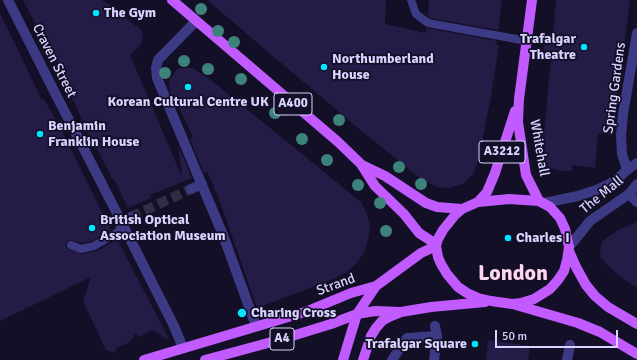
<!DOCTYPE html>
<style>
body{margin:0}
#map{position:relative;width:637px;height:360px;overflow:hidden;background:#130f26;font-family:Signika,sans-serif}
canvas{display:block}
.scale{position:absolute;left:495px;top:330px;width:123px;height:18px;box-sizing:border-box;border:2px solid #d9d4ff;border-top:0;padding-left:5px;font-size:12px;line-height:14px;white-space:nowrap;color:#d9d4ff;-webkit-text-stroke:3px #130f26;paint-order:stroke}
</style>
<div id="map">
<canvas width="637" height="360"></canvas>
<div class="scale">50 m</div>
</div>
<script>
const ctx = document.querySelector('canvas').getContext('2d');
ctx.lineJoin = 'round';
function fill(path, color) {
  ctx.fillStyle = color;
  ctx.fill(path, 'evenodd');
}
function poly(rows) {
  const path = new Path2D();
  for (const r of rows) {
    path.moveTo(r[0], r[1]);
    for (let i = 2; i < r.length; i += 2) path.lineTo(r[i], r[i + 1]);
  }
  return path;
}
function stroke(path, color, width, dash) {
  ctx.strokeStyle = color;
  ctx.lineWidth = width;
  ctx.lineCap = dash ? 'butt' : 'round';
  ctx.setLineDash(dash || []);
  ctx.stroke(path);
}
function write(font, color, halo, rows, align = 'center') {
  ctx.font = font + ' Signika,sans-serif';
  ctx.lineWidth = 3.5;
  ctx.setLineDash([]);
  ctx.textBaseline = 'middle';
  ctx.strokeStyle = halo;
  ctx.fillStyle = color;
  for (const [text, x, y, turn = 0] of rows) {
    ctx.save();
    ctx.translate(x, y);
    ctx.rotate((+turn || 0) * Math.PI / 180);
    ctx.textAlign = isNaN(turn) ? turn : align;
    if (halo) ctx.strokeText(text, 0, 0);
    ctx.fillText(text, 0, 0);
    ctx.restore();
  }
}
fill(poly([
 [23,0,103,0,141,30,143,35,142,43,130,55,182,177,178,145,192,178,150,195,151,198,128,208,115,181,111,178,111,175,89,135,68,89,70,88],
 [207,0,386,0,385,24,426,33,426,28,497,41,496,45,499,45,491,96,479,158,473,174,463,184,449,188,437,187,421,179,359,129],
 [429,0,502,0,498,30,430,18,428,16],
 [556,0,630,0,612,135,598,133,595,168,572,165,572,171,561,171,550,168,546,164,544,158,545,144,543,143,551,59,543,58,545,35,553,36],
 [0,13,42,100,44,99,65,137,111,230,92,241,81,243,70,240,66,243,66,248,82,254,97,251,117,239,170,341,153,330,139,337,135,334,130,342,116,348,115,353,106,350,83,301,91,277,0,321],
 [178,68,193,68,211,80,361,202,367,214,370,226,368,240,364,252,357,263,347,272,336,278,257,308,220,202,207,171,204,173,190,139,193,137,176,101,172,98,170,93,169,81],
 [637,222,637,288,619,276,601,258,600,252,602,242,608,237,618,230],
 [488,340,530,346,528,360,486,360]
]), '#241b47');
stroke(poly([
 [131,217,191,189]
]), '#312d47', 10, [10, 5]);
stroke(poly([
 [411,0,416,14,428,23,527,41],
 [71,245,81,249,94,246,118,232,122,223]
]), '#3d3a85', 8);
stroke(poly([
 [122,223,174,326,183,348],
 [223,235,256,326],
 [392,360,407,338,437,336],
 [434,360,437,336,435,326],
 [567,360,570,345]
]), '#3d3a85', 10);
stroke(poly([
 [8,0,54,91,122,223,131,217],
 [196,21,158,60,156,68,157,78,223,235],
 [627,170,622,154,621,135,623,114,637,33],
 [191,189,202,184],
 [629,194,637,202]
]), '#3d3a85', 10);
stroke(poly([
 [544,203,578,196,599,189,615,181,627,170,637,163],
 [569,247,590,221,629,194,637,184]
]), '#3d3a85', 10);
stroke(poly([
 [172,0,337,141,361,164,375,186,404,214,419,233,436,244],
 [532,0,519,99,518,122,526,175,539,201],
 [362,165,385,176,426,203,437,207,462,209],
 [509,199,539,201,550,207,560,218,565,229,569,247,567,260,564,271,558,280,550,289,534,299,521,303,512,304,491,301,478,298,467,293,458,287,447,274,441,264,438,257,436,246,438,239,443,230,455,215,462,209,478,202,509,199],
 [478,202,487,192,495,173,515,111],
 [569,251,576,267,586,285,595,296,608,307,637,324],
 [516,305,578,323,600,332,637,354],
 [144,360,305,312,351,293,376,286,421,253,436,246],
 [205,360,279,340,331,324,357,314,375,311,401,312],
 [343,360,357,314,376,286],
 [363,360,371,336,376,328,382,321,391,316,401,312,431,307,485,302]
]), '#c25bff', 10);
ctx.fillStyle = '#3d827b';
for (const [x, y] of [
 [201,9],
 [218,31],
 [234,42],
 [184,61],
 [208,69],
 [165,73],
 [241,79],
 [275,113],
 [339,120],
 [302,139],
 [327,160],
 [399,167],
 [421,184],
 [358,185],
 [380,203],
 [386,231]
]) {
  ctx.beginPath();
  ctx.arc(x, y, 6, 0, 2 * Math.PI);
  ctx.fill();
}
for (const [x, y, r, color] of [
 [96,13,4,"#00e5ff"],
 [584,47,4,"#00e5ff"],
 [324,67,4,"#00e5ff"],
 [188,87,4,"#00e5ff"],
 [40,134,4,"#00e5ff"],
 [92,228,4,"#00e5ff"],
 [508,238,4,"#00e5ff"],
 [242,313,5,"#00e5ff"],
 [475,344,4,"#00e5ff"]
]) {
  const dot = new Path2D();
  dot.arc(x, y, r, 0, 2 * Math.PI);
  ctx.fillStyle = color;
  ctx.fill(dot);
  stroke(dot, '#130f26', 1.5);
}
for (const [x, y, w] of [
 [293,104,38],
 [502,152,46],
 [282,339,24]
]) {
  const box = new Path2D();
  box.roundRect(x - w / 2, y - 11, w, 22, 3);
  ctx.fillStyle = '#130f26';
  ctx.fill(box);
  stroke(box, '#d9d4ff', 1);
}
write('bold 13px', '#d9d4ff', null, [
 ["A400",293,104],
 ["A3212",502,152],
 ["A4",282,339]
]);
write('bold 14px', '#d9d4ff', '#130f26', [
 ["The Gym",104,13],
 ["Trafalgar",576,39,"right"],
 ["Theatre",576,55,"right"],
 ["Northumberland",332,59],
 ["House",332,75],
 ["Korean Cultural Centre UK",188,102,"center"],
 ["Benjamin",48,126],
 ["Franklin House",48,142],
 ["British Optical",100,220],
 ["Association Museum",100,236],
 ["Charles I",516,238],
 ["Charing Cross",251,313],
 ["Trafalgar Square",467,344,"right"]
], 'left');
write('14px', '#d9d4ff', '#130f26', [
 ["Craven Street",54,61,63],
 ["Spring Gardens",615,88,-82],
 ["Whitehall",539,148,80],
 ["The Mall",602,195,-39],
 ["Strand",336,285,-20]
]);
write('bold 22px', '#ffd6f0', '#130f26', [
 ["London",513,274]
]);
</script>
